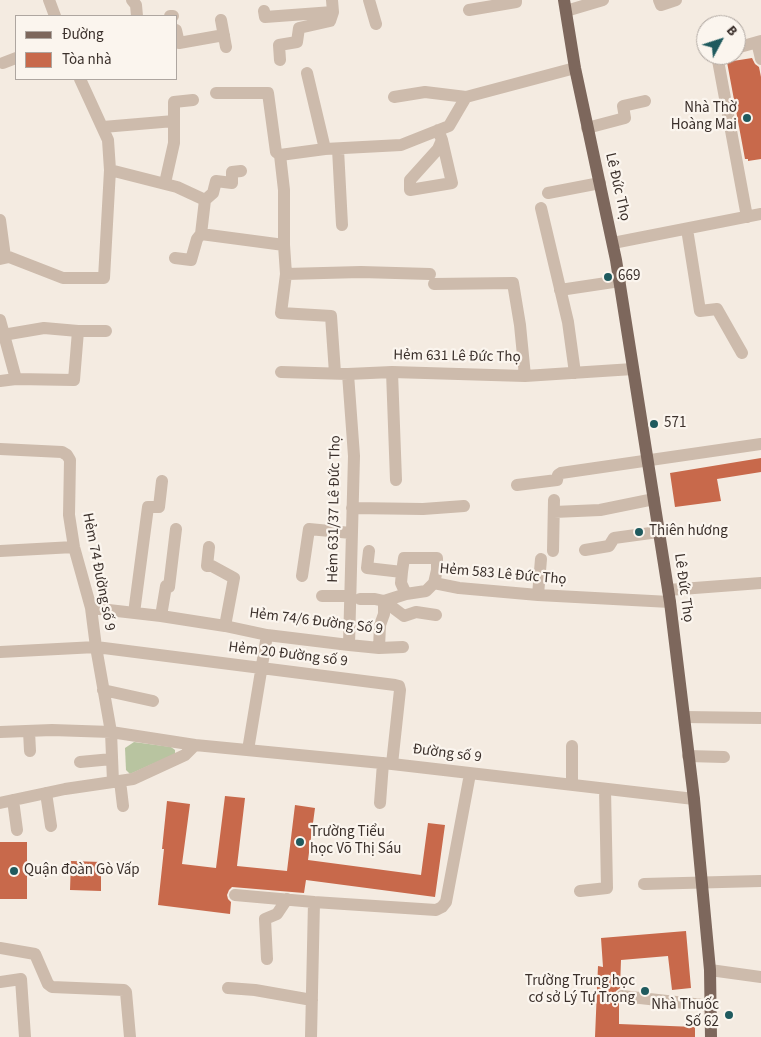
<!DOCTYPE html>
<meta charset="utf-8">
<style>
body{margin:0}
#map{position:relative;width:761px;height:1037px;overflow:hidden;background:#f4ebe1;font-family:"Source Sans 3",sans-serif}
canvas{display:block}
.legend{position:absolute;left:15px;top:15px;width:162px;height:65px;box-sizing:border-box;background:#fbf5ee;border:1px solid #aea6a0;margin:0;padding:6px 9px;list-style:none;font-size:15px;color:#3b302b}
.legend li{display:flex;align-items:center;gap:10px;height:25px}
.legend b{width:25px;border:1px solid #aea6a0}
.north{position:absolute;left:696px;top:15px;width:50px;height:50px;box-sizing:border-box;background:#fbf5ee;border:1px solid #aea6a0;border-radius:50%;rotate:50deg;font-size:14px;font-weight:700;line-height:20px;text-align:center;color:#3b302b}
.north::after{content:'';display:block;margin:auto;width:18px;height:22px;background:#1f5a5e;clip-path:polygon(50% 0,100% 100%,50% 72%,0 100%)}
</style>
<div id="map">
<canvas width="761" height="1037"></canvas>
<ul class="legend">
<li><b style="height:6px;background:#7d675c"></b>Đường</li>
<li><b style="height:14px;background:#c8694b"></b>Tòa nhà</li>
</ul>
<div class="north">B</div>
</div>
<script>
const ctx = document.querySelector('canvas').getContext('2d');
ctx.lineJoin = 'round';
function fill(path, color) {
  ctx.fillStyle = color;
  ctx.fill(path, 'evenodd');
}
function poly(rows) {
  const path = new Path2D();
  for (const r of rows) {
    path.moveTo(r[0], r[1]);
    for (let i = 2; i < r.length; i += 2) path.lineTo(r[i], r[i + 1]);
  }
  return path;
}
function stroke(path, color, width, dash) {
  ctx.strokeStyle = color;
  ctx.lineWidth = width;
  ctx.lineCap = dash ? 'butt' : 'round';
  ctx.setLineDash(dash || []);
  ctx.stroke(path);
}
function write(font, color, halo, rows, align = 'center') {
  ctx.font = font + ' "Source Sans 3",sans-serif';
  ctx.lineWidth = 4.5;
  ctx.setLineDash([]);
  ctx.textBaseline = 'middle';
  ctx.strokeStyle = halo;
  ctx.fillStyle = color;
  for (const [text, x, y, turn = 0] of rows) {
    ctx.save();
    ctx.translate(x, y);
    ctx.rotate((+turn || 0) * Math.PI / 180);
    ctx.textAlign = isNaN(turn) ? turn : align;
    if (halo) ctx.strokeText(text, 0, 0);
    ctx.fillText(text, 0, 0);
    ctx.restore();
  }
}
fill(poly([
 [134,742,171,747,175,750,175,754,130,774,126,770,125,748]
]), '#b8c4a0');
fill(poly([
 [752,58,755,64,759,67,761,77,761,159,748,161,748,159,745,159,727,62],
 [761,458,761,472,717,479,721,501,675,507,670,473],
 [225,796,245,798,237,866,287,871,295,805,315,808,308,860,421,875,428,823,445,825,435,897,306,880,304,893,232,887,229,890,227,895,228,899,231,902,230,914,158,905,164,849,162,849,167,801,190,804,182,864,216,868],
 [0,842,27,842,27,899,0,899],
 [71,861,101,862,101,891,70,890],
 [686,931,691,988,672,990,668,956,621,960,620,988,616,991,614,996,615,1000,619,1003,619,1024,695,1027,695,1037,595,1037,598,966,603,967,601,938]
]), '#c8694b');
stroke(poly([
 [49,0,55,16],
 [132,0,136,5,137,16],
 [369,0,376,24],
 [659,0,661,5,676,0],
 [469,10,516,2,516,0],
 [264,11,265,17,333,12],
 [566,11,603,0],
 [170,16,173,16],
 [221,20,226,47],
 [176,30,179,43,224,35],
 [757,42,761,59],
 [736,48,761,41],
 [717,55,747,217],
 [280,60,279,45,297,42,299,28,330,21,333,12,332,0],
 [3,63,16,58],
 [307,73,325,149],
 [216,93,268,93,276,152,280,155],
 [394,97,425,92,466,97],
 [103,127,174,121],
 [587,128,625,118,623,106,645,101],
 [438,130,442,140,438,149,410,180,410,190,452,183,442,140],
 [338,149,342,225],
 [110,170,177,187,205,200,201,234,284,245,284,190,280,155,325,149,401,145,449,126,466,97,575,68],
 [165,183,174,143,174,102,193,100],
 [548,193,600,183],
 [205,200,213,193,216,181,232,183,232,172,241,171],
 [541,208,568,322,575,373],
 [0,220,5,257],
 [687,229,700,311,717,309,742,353],
 [613,243,761,214],
 [284,245,286,274,281,313,331,316,335,373],
 [175,258,191,260,197,239,201,234],
 [0,259,9,257,63,278,104,278,110,170,108,140,80,79],
 [286,274,361,272,430,274],
 [434,284,513,283,520,325,525,376],
 [560,290,620,281],
 [0,320,16,379],
 [3,335,44,328,78,331,106,331],
 [281,372,348,374,392,372,525,376,633,369],
 [392,372,396,480],
 [348,374,354,456,349,645],
 [0,381,16,379,74,380,78,331],
 [0,449,62,452,67,455,70,460,69,515,74,547,91,608,96,647,111,732,52,730,0,732],
 [517,485,557,480,558,475,561,473,761,444],
 [352,508,423,509,464,506],
 [554,512,600,510,654,499],
 [209,547,207,566,212,566,234,578,225,626],
 [585,550,609,546,614,538,658,532],
 [0,551,74,547],
 [369,551,367,568,402,572,401,583,406,594],
 [553,551,554,500],
 [402,572,404,558,437,558,437,570,434,583],
 [302,576,309,529,351,533],
 [668,590,761,583],
 [538,595,541,559],
 [322,596,350,596],
 [360,599,375,599,384,601,404,616,416,612,436,615],
 [91,608,161,616,225,626,267,635,349,645,379,648,403,647],
 [134,613,148,507,159,507,162,481],
 [161,616,166,586,169,587,176,529],
 [379,648,380,625,384,614,384,601,406,594,426,591,434,583,459,588,538,595,670,602],
 [0,652,96,647,395,685,399,686,400,690,392,764],
 [103,690,153,701],
 [684,717,761,718],
 [29,731,30,751],
 [248,750,267,635],
 [688,756,724,757],
 [80,762,112,759],
 [120,781,123,806],
 [113,782,111,732,195,745],
 [572,785,572,746],
 [46,793,51,826],
 [13,800,17,830],
 [0,803,65,789,133,779,185,755,195,745,392,764,694,799],
 [380,803,383,763],
 [644,884,761,881],
 [580,891,607,888,605,789],
 [235,895,314,902],
 [0,948,35,954,48,984,52,987,124,990,126,992,130,1037],
 [267,959,265,919,277,914,287,899],
 [710,970,761,977],
 [0,982,21,979,25,1037],
 [228,988,255,990,312,1000],
 [622,996,712,1006],
 [311,1037,314,902,436,910,442,907,446,902,470,774]
]), '#cdbbac', 12);
stroke(poly([
 [564,0,575,68,616,260,670,602,694,799,710,970,711,1037]
]), '#7d675c', 12);
for (const [x, y, r, color] of [
 [747,118,5,"#1f5a5e"],
 [608,277,5,"#1f5a5e"],
 [654,424,5,"#1f5a5e"],
 [639,532,5,"#1f5a5e"],
 [300,842,5,"#1f5a5e"],
 [14,871,5,"#1f5a5e"],
 [645,991,5,"#1f5a5e"],
 [729,1015,5,"#1f5a5e"]
]) {
  const dot = new Path2D();
  dot.arc(x, y, r, 0, 2 * Math.PI);
  ctx.fillStyle = color;
  ctx.fill(dot);
  stroke(dot, '#fbf5ee', 2);
}
write('15px', '#3b302b', '#fbf5ee', [
 ["Nhà Thờ",737,109,"right"],
 ["Hoàng Mai",737,126,"right"],
 ["669",618,277],
 ["571",664,424],
 ["Thiên hương",649,532],
 ["Trường Tiểu",310,833],
 ["học Võ Thị Sáu",310,850],
 ["Quận đoàn Gò Vấp",24,871],
 ["Trường Trung học",635,982,"right"],
 ["cơ sở Lý Tự Trọng",635,999,"right"],
 ["Nhà Thuốc",719,1006,"right"],
 ["Số 62",719,1023,"right"]
], 'left');
write('15px', '#3b302b', '#fbf5ee', [
 ["Lê Đức Thọ",617,187,77],
 ["Hẻm 631 Lê Đức Thọ",457,357,1],
 ["Hẻm 631/37 Lê Đức Thọ",335,509,-89],
 ["Hẻm 74 Đường số 9",98,572,79],
 ["Hẻm 583 Lê Đức Thọ",503,575,5],
 ["Lê Đức Thọ",683,588,82],
 ["Hẻm 74/6 Đường Số 9",316,622,7],
 ["Hẻm 20 Đường số 9",288,655,7],
 ["Đường số 9",447,754,7]
]);
</script>
